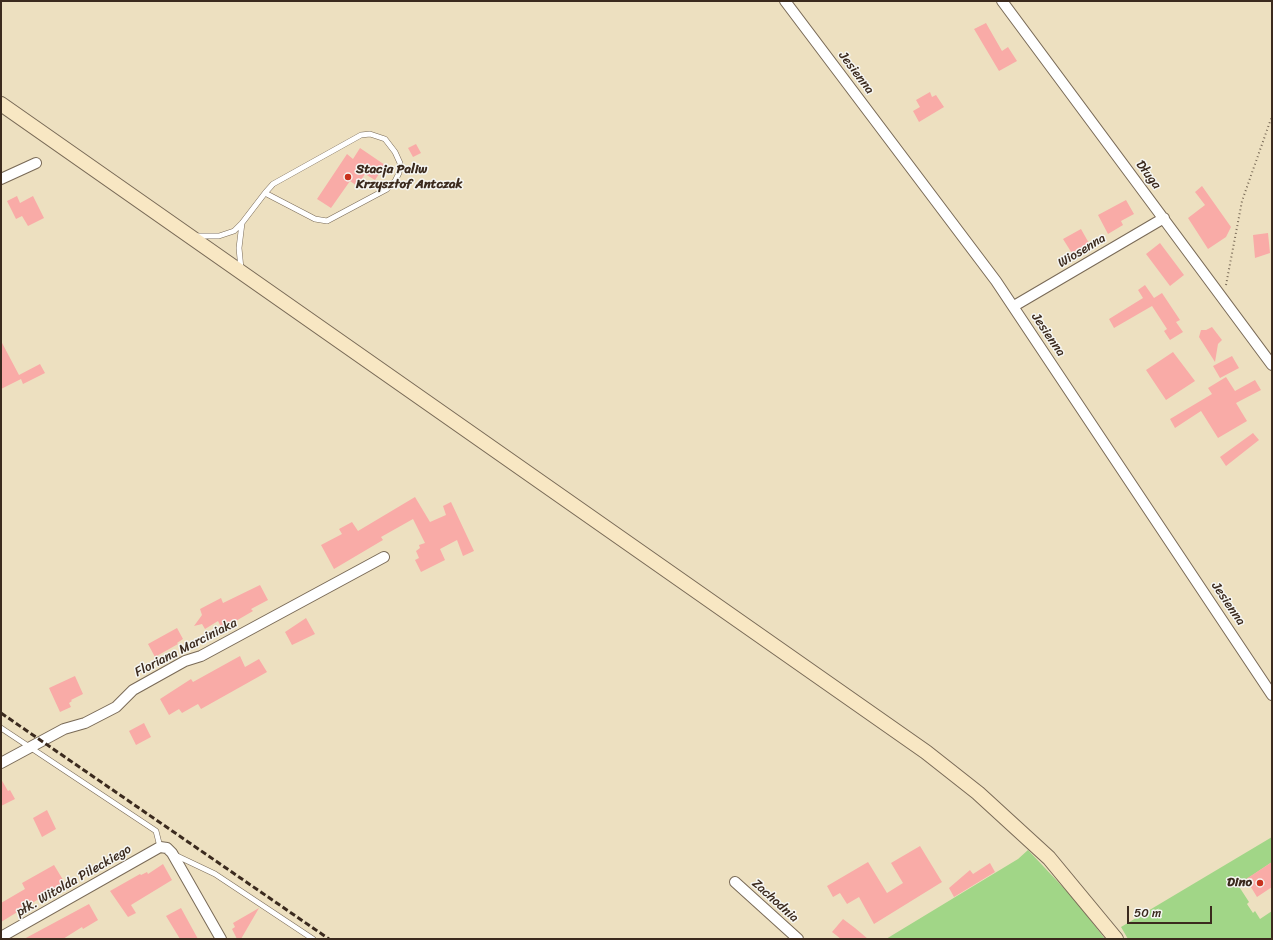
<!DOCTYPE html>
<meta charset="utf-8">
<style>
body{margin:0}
#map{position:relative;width:1273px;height:940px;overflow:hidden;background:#ede0c0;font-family:Sriracha,sans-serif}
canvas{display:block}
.frame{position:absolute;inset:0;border:2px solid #3b2a1e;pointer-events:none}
.scale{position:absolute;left:1127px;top:906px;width:85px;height:18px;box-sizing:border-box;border:2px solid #3b2a1e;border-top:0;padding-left:5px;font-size:12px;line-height:14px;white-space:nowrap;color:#3b2a1e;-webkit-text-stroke:3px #f6f6f2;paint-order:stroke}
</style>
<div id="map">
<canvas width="1273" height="940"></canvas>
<div class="frame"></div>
<div class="scale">50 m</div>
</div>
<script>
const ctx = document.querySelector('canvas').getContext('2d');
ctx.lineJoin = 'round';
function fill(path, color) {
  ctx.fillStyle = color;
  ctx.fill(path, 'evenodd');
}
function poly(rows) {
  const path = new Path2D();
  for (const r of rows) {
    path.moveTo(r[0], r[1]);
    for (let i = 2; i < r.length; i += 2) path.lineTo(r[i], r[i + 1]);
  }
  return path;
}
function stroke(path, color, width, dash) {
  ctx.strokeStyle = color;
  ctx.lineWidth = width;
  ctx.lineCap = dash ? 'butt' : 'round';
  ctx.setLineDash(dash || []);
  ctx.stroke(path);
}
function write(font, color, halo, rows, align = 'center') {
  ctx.font = font + ' Sriracha,sans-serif';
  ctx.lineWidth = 3;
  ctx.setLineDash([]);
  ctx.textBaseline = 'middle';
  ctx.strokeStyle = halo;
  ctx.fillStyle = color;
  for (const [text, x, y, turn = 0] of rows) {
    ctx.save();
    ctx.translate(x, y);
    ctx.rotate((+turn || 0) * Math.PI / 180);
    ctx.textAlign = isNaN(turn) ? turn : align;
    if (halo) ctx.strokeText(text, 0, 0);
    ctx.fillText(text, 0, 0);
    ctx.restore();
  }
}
fill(poly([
 [1272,837,1272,862,1238,885,1249,902,1247,904,1253,913,1255,911,1260,919,1272,911,1272,939,1128,939,1121,927],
 [1028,850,1075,900,1105,939,886,939,1018,859]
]), '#a1d687');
fill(poly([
 [986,23,1002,51,1008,47,1017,61,999,71,974,29],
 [930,92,932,97,936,95,944,107,919,122,913,111,920,107,916,100],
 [416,144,421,153,413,157,408,148],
 [360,148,385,165,375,180,365,174,357,186,350,181,331,208,317,199,347,154,353,159],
 [1202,186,1231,227,1226,237,1208,249,1188,218,1205,205,1195,192],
 [17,196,20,203,33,196,44,218,28,226,22,216,16,219,7,201],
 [1126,200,1134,214,1121,221,1123,225,1108,234,1098,215],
 [1081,229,1090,245,1073,255,1063,239],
 [1268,233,1270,253,1255,258,1253,235],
 [1160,243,1184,275,1170,286,1146,254],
 [1145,285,1154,298,1162,293,1180,320,1176,322,1183,332,1170,340,1164,331,1167,329,1152,306,1114,328,1109,319,1143,298,1138,290],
 [1212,327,1222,340,1218,344,1215,362,1199,337,1201,330,1206,330],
 [1,341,19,375,40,364,45,373,23,384,21,379,1,389],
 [1173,352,1195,381,1166,400,1146,370],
 [1232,356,1239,368,1220,378,1213,366],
 [1226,377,1235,391,1255,380,1261,390,1236,403,1247,421,1218,438,1201,411,1175,428,1170,419,1212,394,1208,388],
 [1253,433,1259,440,1226,466,1220,457],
 [415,497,430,522,446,515,443,506,451,502,474,551,463,556,457,540,440,549,445,560,421,572,415,560,419,558,416,551,420,548,419,545,425,543,413,519,381,537,383,540,334,569,321,545,342,534,339,529,352,522,358,531],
 [260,585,268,600,251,609,253,611,222,629,218,621,205,629,202,624,194,626,202,615,200,609,221,598,223,603],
 [306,618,315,634,292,645,285,632],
 [177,628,183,639,177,643,178,644,155,657,148,644],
 [240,656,245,667,259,659,267,672,201,709,198,704,182,713,179,709,169,715,160,699,191,679,193,682],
 [75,676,83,694,71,700,72,701,69,703,71,707,60,712,49,688],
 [144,723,151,737,136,745,129,731],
 [1,779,8,791,10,790,15,799,1,806],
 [47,810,56,829,42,837,33,818],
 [920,846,942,882,874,924,859,897,847,904,840,893,833,897,827,886,868,862,887,893,903,883,891,863],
 [1272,862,1272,887,1257,897,1246,879],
 [990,863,995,872,954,897,949,888,970,870,973,874],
 [163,864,172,880,131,905,136,913,128,917,110,891,140,874,141,875,147,872,148,874],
 [54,865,65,883,1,922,1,903,25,889,22,883],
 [89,904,98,920,83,929,82,927,63,939,24,939],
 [181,908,198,939,180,939,166,916],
 [259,908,241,939,237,939,232,929,235,927,233,923],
 [843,919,855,928,868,939,841,939,832,932]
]), '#f9aba7');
const service = poly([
 [196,236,219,236,234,231,242,223,265,193,315,219,327,221,387,189,395,181,399,173,400,163,395,152,385,139,370,134,361,135,273,184,265,193],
 [241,269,239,248,242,223],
 [1,728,156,831,160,847],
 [175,855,215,874,313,939]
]);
const minor = poly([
 [785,1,996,281,1272,695],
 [1002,1,1272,365],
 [1,179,36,163],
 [1014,306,1164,218],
 [1,763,64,729,85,723,116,707,133,690,185,661,201,656,384,557],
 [735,882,798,939],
 [1,937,160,847,167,848,172,853,221,939]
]);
const secondary = poly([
 [1,104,926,752,978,793,1049,858,1116,939]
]);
stroke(service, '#796a57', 6);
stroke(minor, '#796a57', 12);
stroke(secondary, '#796a57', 16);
stroke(poly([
 [1226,285,1242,201,1272,116]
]), '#796a57', 2, [1, 3]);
stroke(service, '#fff', 5);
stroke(minor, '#fff', 10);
stroke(secondary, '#f8e7c3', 14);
stroke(poly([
 [1,713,329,939]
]), '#3b2a1e', 3, [6, 3]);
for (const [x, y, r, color] of [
 [348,177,4,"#c8321e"],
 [1260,883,4,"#c8321e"]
]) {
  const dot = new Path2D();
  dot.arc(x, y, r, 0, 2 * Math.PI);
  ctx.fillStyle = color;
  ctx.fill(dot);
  stroke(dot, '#f6f6f2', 1.5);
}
write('13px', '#3b2a1e', '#f6f6f2', [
 ["Jesienna",856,73,53],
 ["Długa",1148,175,53],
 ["Wiosenna",1082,251,-31],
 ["Jesienna",1048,335,56],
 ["Jesienna",1228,604,56],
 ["Floriana Marciniaka",186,648,-27],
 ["płk. Witolda Pileckiego",74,881,-30],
 ["Zachodnia",775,901,42]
]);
write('bold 13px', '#3b2a1e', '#f6f6f2', [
 ["Stacja Paliw",356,170],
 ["Krzysztof Antczak",356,185],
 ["Dino",1252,883,"right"]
], 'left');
</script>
